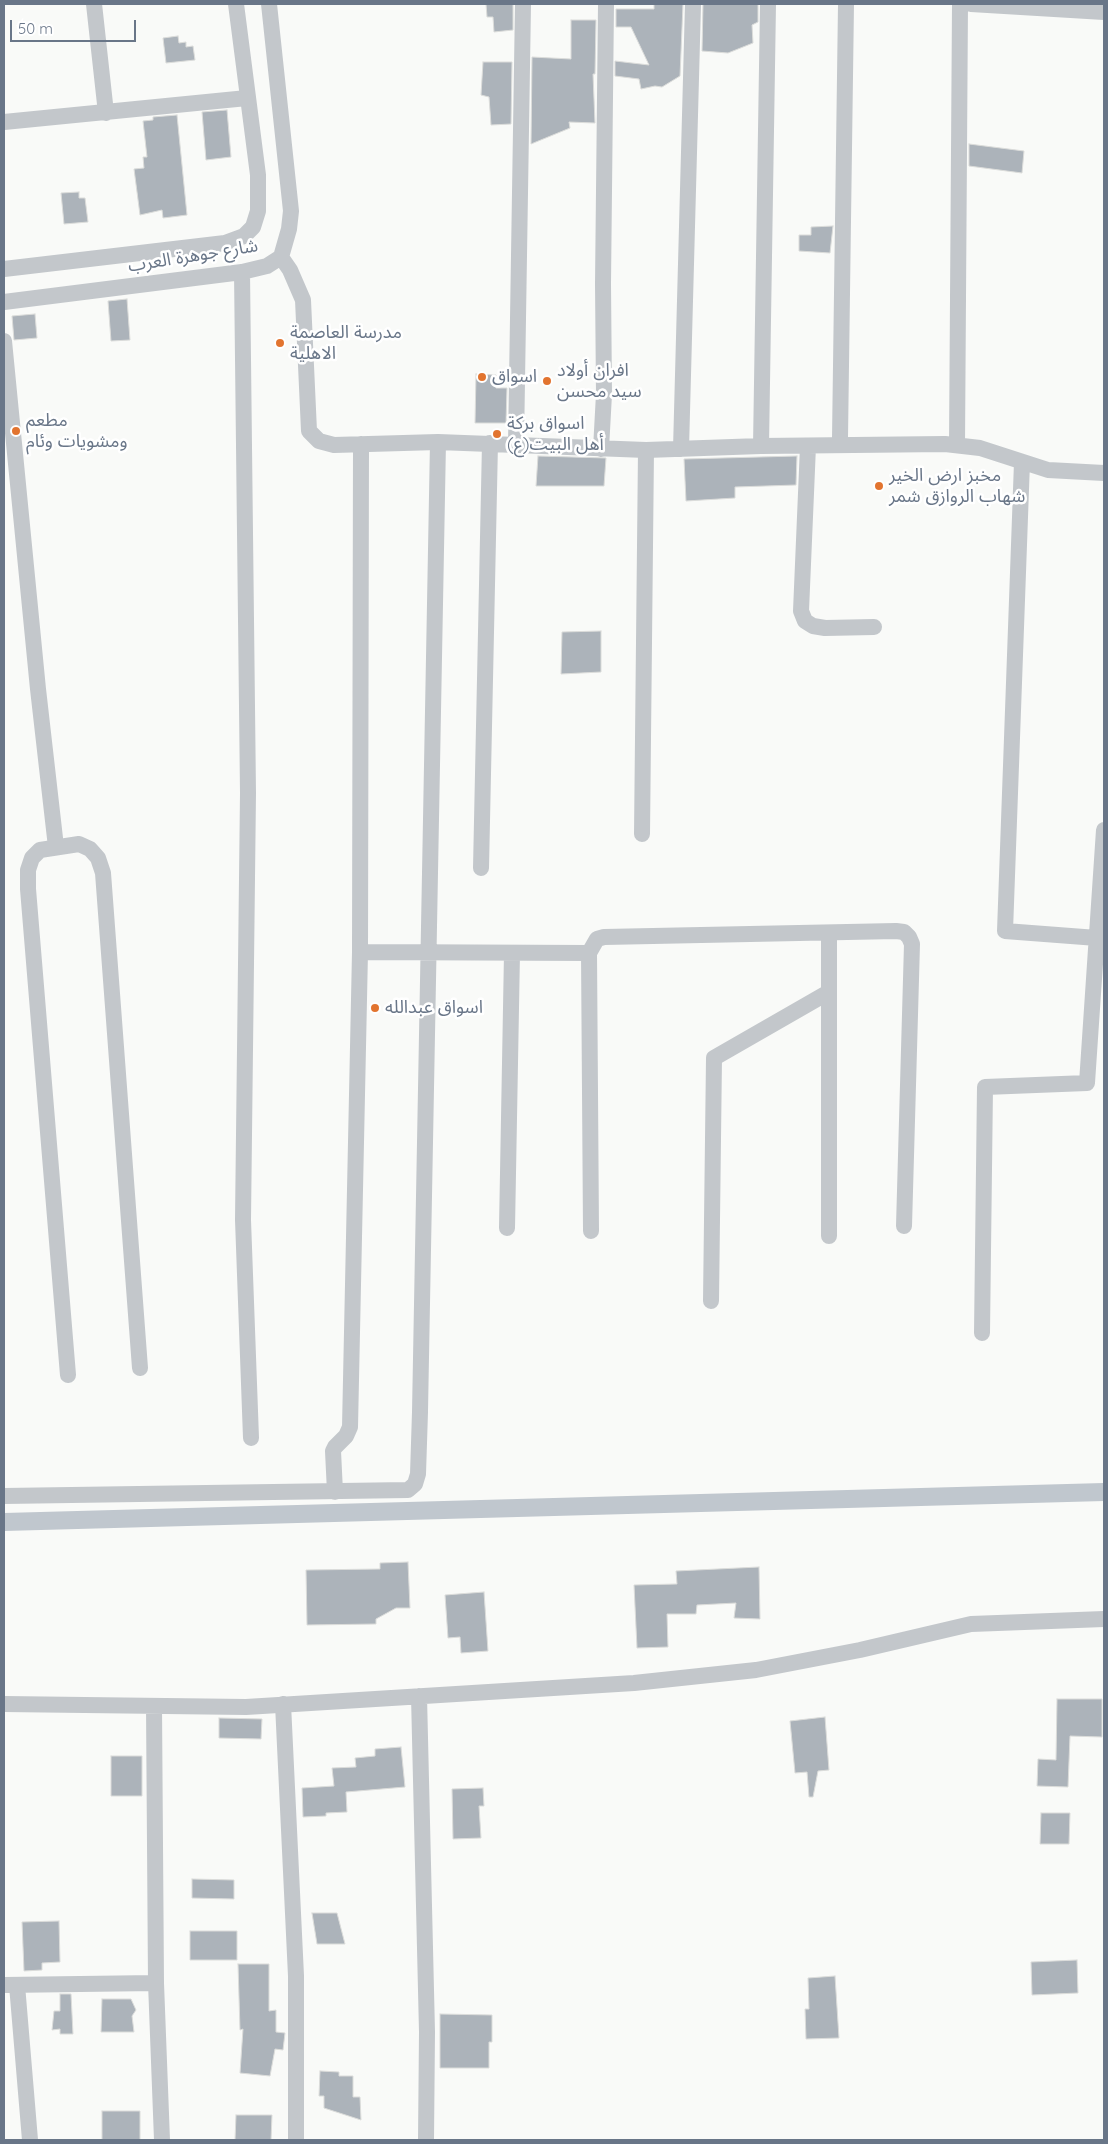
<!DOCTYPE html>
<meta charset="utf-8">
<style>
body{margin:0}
#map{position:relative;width:1108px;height:2144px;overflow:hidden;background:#f9faf8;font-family:Quicksand,sans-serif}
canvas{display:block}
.frame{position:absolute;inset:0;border:5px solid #697688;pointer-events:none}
.scale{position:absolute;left:10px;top:20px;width:126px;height:22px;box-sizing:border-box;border:2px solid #697688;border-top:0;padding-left:6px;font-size:15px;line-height:18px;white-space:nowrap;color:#697688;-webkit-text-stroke:4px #fff;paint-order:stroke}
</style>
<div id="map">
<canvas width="1108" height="2144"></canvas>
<div class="frame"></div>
<div class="scale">50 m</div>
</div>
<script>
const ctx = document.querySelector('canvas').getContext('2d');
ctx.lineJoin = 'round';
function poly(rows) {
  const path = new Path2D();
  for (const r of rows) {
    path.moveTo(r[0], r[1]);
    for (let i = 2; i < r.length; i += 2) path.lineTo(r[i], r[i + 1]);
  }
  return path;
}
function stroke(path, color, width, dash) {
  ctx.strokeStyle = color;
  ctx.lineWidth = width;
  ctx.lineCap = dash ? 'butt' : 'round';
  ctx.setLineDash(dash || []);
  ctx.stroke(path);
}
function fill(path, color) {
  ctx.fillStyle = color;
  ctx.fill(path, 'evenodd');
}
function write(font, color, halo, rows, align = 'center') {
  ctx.font = font + ' Quicksand,"Noto Sans Arabic",sans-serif';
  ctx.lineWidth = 5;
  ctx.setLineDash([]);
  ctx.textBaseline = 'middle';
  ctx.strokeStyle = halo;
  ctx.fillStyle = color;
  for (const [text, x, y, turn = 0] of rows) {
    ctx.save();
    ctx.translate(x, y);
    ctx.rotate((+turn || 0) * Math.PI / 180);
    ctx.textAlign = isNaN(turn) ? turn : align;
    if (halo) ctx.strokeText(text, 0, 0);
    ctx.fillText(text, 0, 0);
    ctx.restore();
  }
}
stroke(poly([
 [4,1522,1104,1492]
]), '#c0c7ce', 18);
const building = poly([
 [486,4,513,4,513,30,494,32,493,17,487,17,486,4],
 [654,4,683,4,680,76,662,87,655,86,641,89,639,79,615,76,615,61,649,65,631,27,616,27,616,9,654,9,654,4],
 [703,4,758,4,758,22,752,25,753,43,728,53,702,51,703,4],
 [571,20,596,20,595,74,593,74,595,123,569,122,570,128,531,144,532,57,571,59,571,20],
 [178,36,179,43,186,42,186,47,193,46,195,60,166,63,163,38,178,36],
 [483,62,512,62,511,124,491,125,489,97,481,95,483,62],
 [227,110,231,157,206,160,202,112,227,110],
 [177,115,187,215,163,218,162,210,140,215,134,169,144,168,143,157,147,157,143,121,153,120,153,117,177,115],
 [969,144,1024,151,1022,173,969,166,969,144],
 [79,192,79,198,85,198,88,222,64,224,61,193,79,192],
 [833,226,830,253,799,251,799,235,811,235,811,227,833,226],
 [127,299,130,340,111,341,108,301,127,299],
 [35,314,37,338,14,340,12,316,35,314],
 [476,374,496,375,496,388,507,388,506,423,475,423,476,374],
 [538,456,606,458,604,486,536,486,538,456],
 [797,456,796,485,735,487,735,498,686,501,684,459,797,456],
 [601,631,601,672,561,674,562,632,601,631],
 [408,1562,410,1608,396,1608,376,1619,376,1624,307,1625,306,1570,380,1569,380,1563,408,1562],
 [759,1567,760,1619,734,1618,736,1603,697,1605,696,1614,667,1614,668,1647,637,1648,634,1585,677,1584,676,1571,759,1567],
 [484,1592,488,1651,461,1653,460,1637,448,1638,445,1595,484,1592],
 [1057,1699,1102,1699,1102,1737,1070,1736,1068,1787,1037,1786,1038,1759,1056,1760,1057,1699],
 [825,1717,829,1770,818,1771,813,1797,809,1797,807,1772,795,1773,790,1721,825,1717],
 [219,1718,262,1719,261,1739,219,1738,219,1718],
 [401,1747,405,1787,346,1792,347,1812,326,1813,326,1816,303,1817,302,1788,334,1786,332,1768,356,1767,355,1758,375,1756,375,1749,401,1747],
 [111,1756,142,1756,142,1796,111,1796,111,1756],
 [483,1788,484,1806,479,1806,481,1838,453,1839,452,1789,483,1788],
 [1041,1813,1070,1813,1069,1844,1040,1844,1041,1813],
 [192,1879,234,1880,234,1899,192,1898,192,1879],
 [312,1913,337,1913,345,1944,317,1944,312,1913],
 [59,1921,60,1962,42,1963,42,1970,24,1971,22,1922,59,1921],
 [190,1931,237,1931,237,1960,190,1960,190,1931],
 [1077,1960,1078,1993,1032,1995,1031,1962,1077,1960],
 [238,1964,269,1964,269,2011,276,2010,276,2032,285,2033,283,2050,275,2049,270,2076,240,2073,243,2029,240,2030,238,1964],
 [835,1976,839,2038,806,2039,805,2009,809,2009,808,1978,835,1976],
 [60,1994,71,1994,73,2034,60,2034,60,2029,52,2030,54,2011,60,2011,60,1994],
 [102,1999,131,1999,136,2010,132,2016,134,2032,101,2032,102,1999],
 [440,2014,492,2015,492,2042,489,2042,489,2068,440,2068,440,2014],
 [320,2071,339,2072,339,2076,353,2076,353,2097,360,2097,361,2120,324,2108,324,2096,319,2096,320,2071],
 [102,2111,140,2111,140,2140,102,2140,102,2111],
 [236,2115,272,2115,271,2140,235,2140,236,2115]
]);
fill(building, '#acb3ba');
stroke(building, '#dbdcda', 1);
stroke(poly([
 [94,4,106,113],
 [971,4,1104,12],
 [4,122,247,98],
 [281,257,290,270,303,300,309,431,319,441,334,445,438,442,646,450,761,446,945,444,980,448,1048,470,1104,473],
 [4,269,225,243,244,236,253,227,258,211,258,175,236,4],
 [242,272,248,793,243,1220,251,1438],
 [4,302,242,272,267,266,281,257,289,229,291,211,269,4],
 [4,341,38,689,56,847],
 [840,438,846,4],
 [516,444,523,4],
 [957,445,960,4],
 [761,446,768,4],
 [808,446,801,611,805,621,813,626,825,628,874,627],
 [601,449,604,394,603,284,606,4],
 [681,449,693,4],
 [1022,462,1005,931,1097,938],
 [642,834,646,450],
 [481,868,490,443],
 [829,933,829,1236],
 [360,952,589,953,591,1231],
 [589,953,597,939,604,937,896,931,904,932,909,937,912,944,904,1226],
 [507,1228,512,953],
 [711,1301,714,1058,829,992],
 [982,1333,985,1087,1087,1083,1104,830],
 [68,1375,28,889,28,870,32,858,40,850,79,844,90,849,98,858,103,873,140,1368],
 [335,1492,333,1451,335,1447,346,1436,350,1427,360,952,361,444],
 [4,1496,408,1490,415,1484,418,1474,420,1412,438,442],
 [419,1696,427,2032,426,2140],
 [4,1704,246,1707,634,1683,756,1670,860,1650,971,1624,1104,1619],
 [283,1704,296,1976,296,2140],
 [154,1706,156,1983,162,2140],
 [4,1985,156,1983],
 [17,1985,30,2140]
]), '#c3c7cb', 16);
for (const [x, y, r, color] of [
 [280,343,5,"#e2742f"],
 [482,377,5,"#e2742f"],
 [547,381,5,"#e2742f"],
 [16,431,5,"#e2742f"],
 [497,434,5,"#e2742f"],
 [879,486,5,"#e2742f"],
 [375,1008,5,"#e2742f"]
]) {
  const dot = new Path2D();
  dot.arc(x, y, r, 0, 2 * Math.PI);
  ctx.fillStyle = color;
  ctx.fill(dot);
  stroke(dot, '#fff', 2);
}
write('18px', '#697688', '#fff', [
 ["شارع جوهرة العرب",193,256,-9]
]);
write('18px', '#697688', '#fff', [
 ["مدرسة العاصمة",290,333],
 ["الاهلية",290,354],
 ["افران أولاد",557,371],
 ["سيد محسن",557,392],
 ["اسواق",492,377],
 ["مطعم",26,421],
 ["ومشويات وئام",26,442],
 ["اسواق بركة",507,424],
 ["أهل البيت(ع)",507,445],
 ["مخبز ارض الخير",889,476],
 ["شهاب الروازق شمر",889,497],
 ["اسواق عبدالله",385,1008]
], 'left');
</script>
